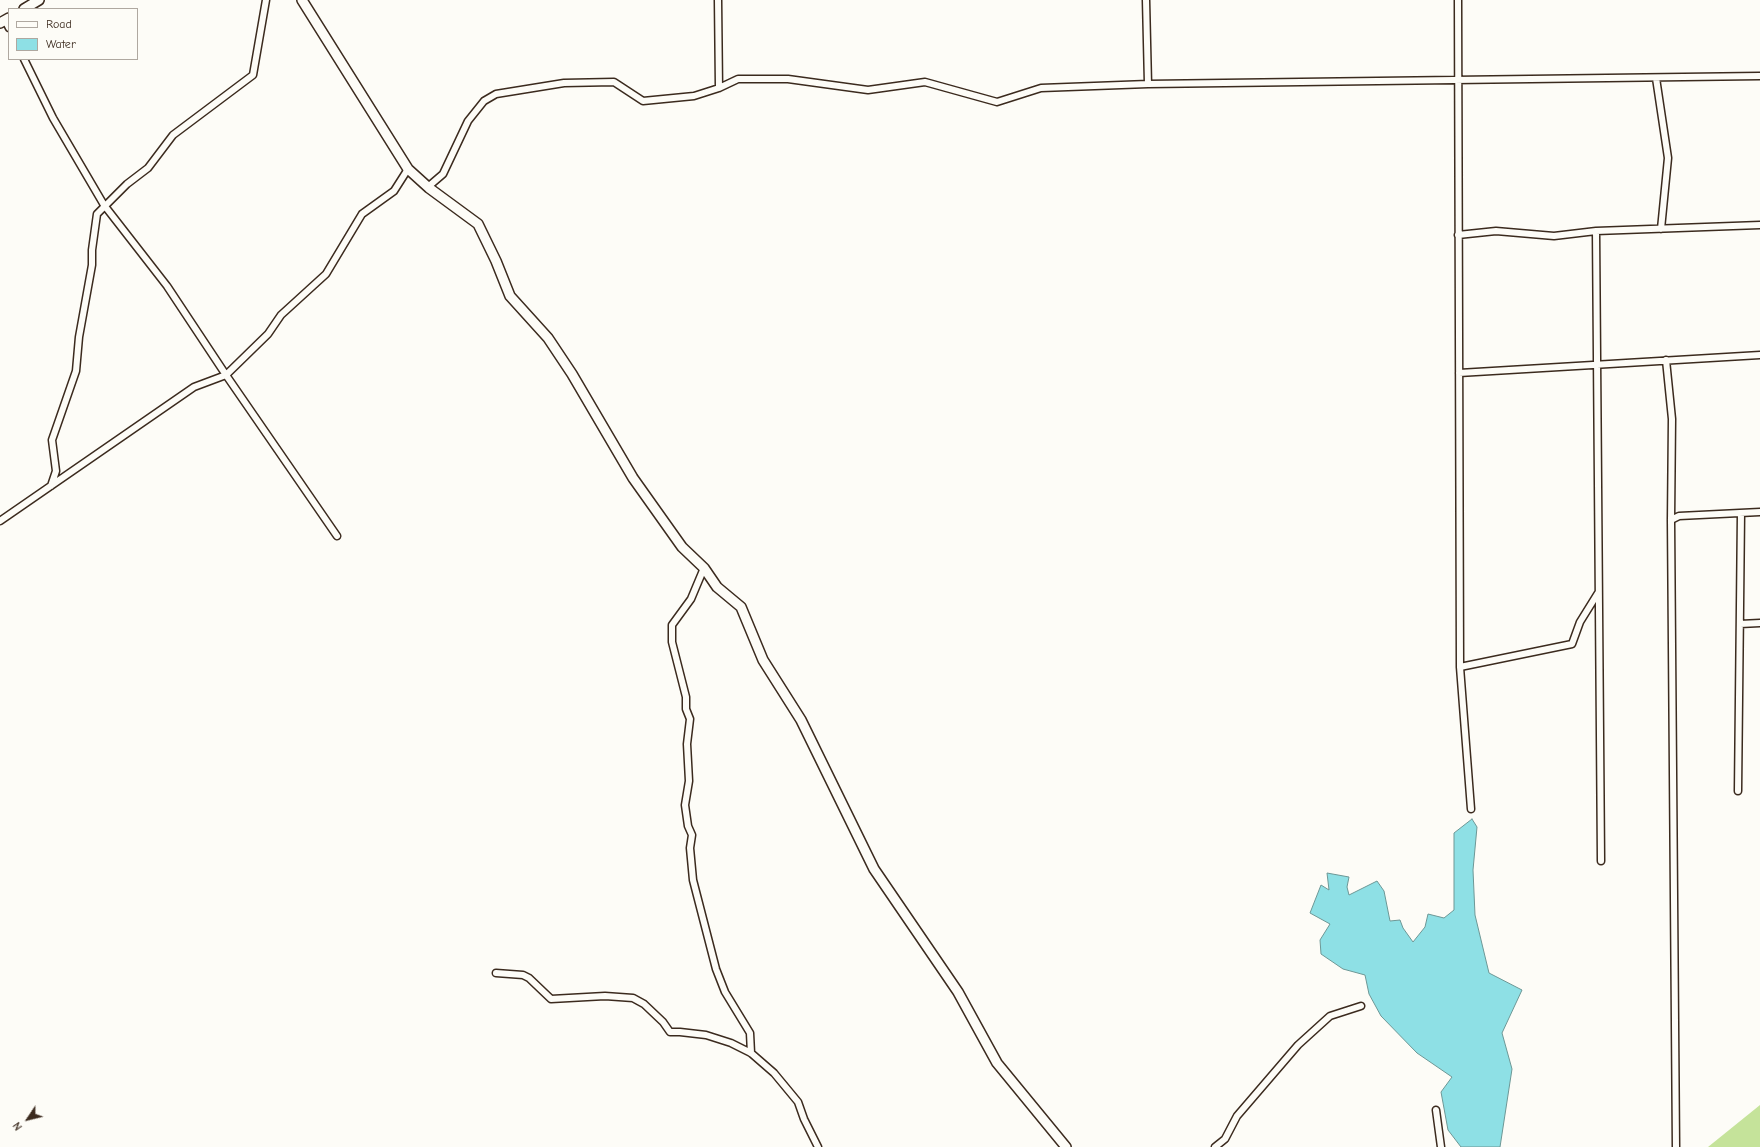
<!DOCTYPE html>
<style>
body{margin:0}
#map{position:relative;width:1760px;height:1147px;overflow:hidden;background:#fdfcf7;font-family:"Comic Neue",sans-serif}
canvas{display:block}
.legend{position:absolute;left:8px;top:8px;width:130px;height:52px;box-sizing:border-box;background:#fdfcf7;border:1px solid #afa8a0;margin:0;padding:5px 7px;list-style:none;font-size:12px;color:#3b2a1e}
.legend li{display:flex;align-items:center;gap:8px;height:20px}
.legend b{width:20px;border:1px solid #afa8a0}
.north{position:absolute;left:8px;top:1099px;width:40px;height:40px;-webkit-text-stroke:3px #fdfcf7;paint-order:stroke;rotate:235deg;font-size:11px;font-weight:700;line-height:16px;text-align:center;color:#3b2a1e}
.north::after{content:'';display:block;margin:auto;width:14px;height:18px;background:#3b2a1e;clip-path:polygon(50% 0,100% 100%,50% 72%,0 100%)}
</style>
<div id="map">
<canvas width="1760" height="1147"></canvas>
<ul class="legend">
<li><b style="height:5px;background:#fdfcf7"></b>Road</li>
<li><b style="height:11px;background:#8ee0e5"></b>Water</li>
</ul>
<div class="north">N</div>
</div>
<script>
const ctx = document.querySelector('canvas').getContext('2d');
ctx.lineJoin = 'round';
function fill(path, color) {
  ctx.fillStyle = color;
  ctx.fill(path, 'evenodd');
}
function poly(rows) {
  const path = new Path2D();
  for (const r of rows) {
    path.moveTo(r[0], r[1]);
    for (let i = 2; i < r.length; i += 2) path.lineTo(r[i], r[i + 1]);
  }
  return path;
}
function stroke(path, color, width, dash) {
  ctx.strokeStyle = color;
  ctx.lineWidth = width;
  ctx.lineCap = dash ? 'butt' : 'round';
  ctx.setLineDash(dash || []);
  ctx.stroke(path);
}
fill(poly([
 [1760,1105,1760,1147,1708,1147]
]), '#c5e39a');
const water = poly([
 [1472,819,1477,827,1473,870,1475,915,1489,973,1522,990,1502,1033,1512,1069,1500,1147,1461,1147,1448,1130,1441,1092,1452,1077,1417,1053,1381,1016,1369,994,1365,975,1343,969,1321,954,1320,940,1330,924,1310,913,1321,885,1329,890,1327,873,1349,877,1347,887,1349,895,1377,881,1384,891,1390,921,1400,920,1403,928,1413,942,1425,927,1428,914,1444,918,1454,910,1454,833,1472,819]
]);
fill(water, '#8ee0e5');
stroke(water, '#6d9795', 1);
const street = poly([
 [718,0,719,88],
 [1146,0,1148,84],
 [1458,0,1460,667,1471,809],
 [5,20,9,28],
 [1656,78,1668,158,1661,229],
 [429,186,443,174,468,121,484,101,496,94,564,83,614,82,643,101,694,96,719,88,738,79,788,79,868,90,925,82,997,102,1041,88,1148,84,1760,76],
 [1596,231,1601,861],
 [1458,235,1496,231,1554,236,1596,231,1760,225],
 [1666,360,1672,419,1671,520,1676,1147],
 [1459,373,1760,355],
 [51,486,56,471,52,440,76,371,79,337,92,265,92,250,97,214,127,184,148,168,173,135,253,75,266,0],
 [1671,520,1679,516,1760,512],
 [0,521,194,387,226,375,167,286,104,205,53,118,24,59],
 [337,536,226,375,268,334,281,315,326,274,362,214,394,191,408,169],
 [704,568,691,599,672,625,672,642,686,697,686,709,690,719,687,744,689,781,685,805,688,826,692,835,690,848,693,880,716,969,725,992,750,1033,751,1053],
 [1740,624,1760,623],
 [1460,667,1572,644,1580,622,1598,593],
 [1738,791,1741,513],
 [496,973,523,975,529,978,551,999,605,996,633,998,644,1004,663,1022,670,1032,680,1032,706,1035,731,1043,751,1053,774,1073,798,1102,804,1119,818,1147],
 [1436,1110,1441,1147],
 [1215,1147,1225,1139,1237,1116,1298,1045,1330,1016,1361,1006]
]);
const secondary = poly([
 [302,0,408,169,429,188,478,224,496,261,510,296,548,338,572,374,633,478,682,547,704,568,717,587,741,607,763,660,801,720,874,869,958,992,997,1063,1066,1147],
 [24,9,39,0],
 [0,23,9,18]
]);
stroke(street, '#3b2a1e', 9);
stroke(secondary, '#3b2a1e', 12);
stroke(street, '#fdfcf7', 6);
stroke(secondary, '#fdfcf7', 9);
</script>
